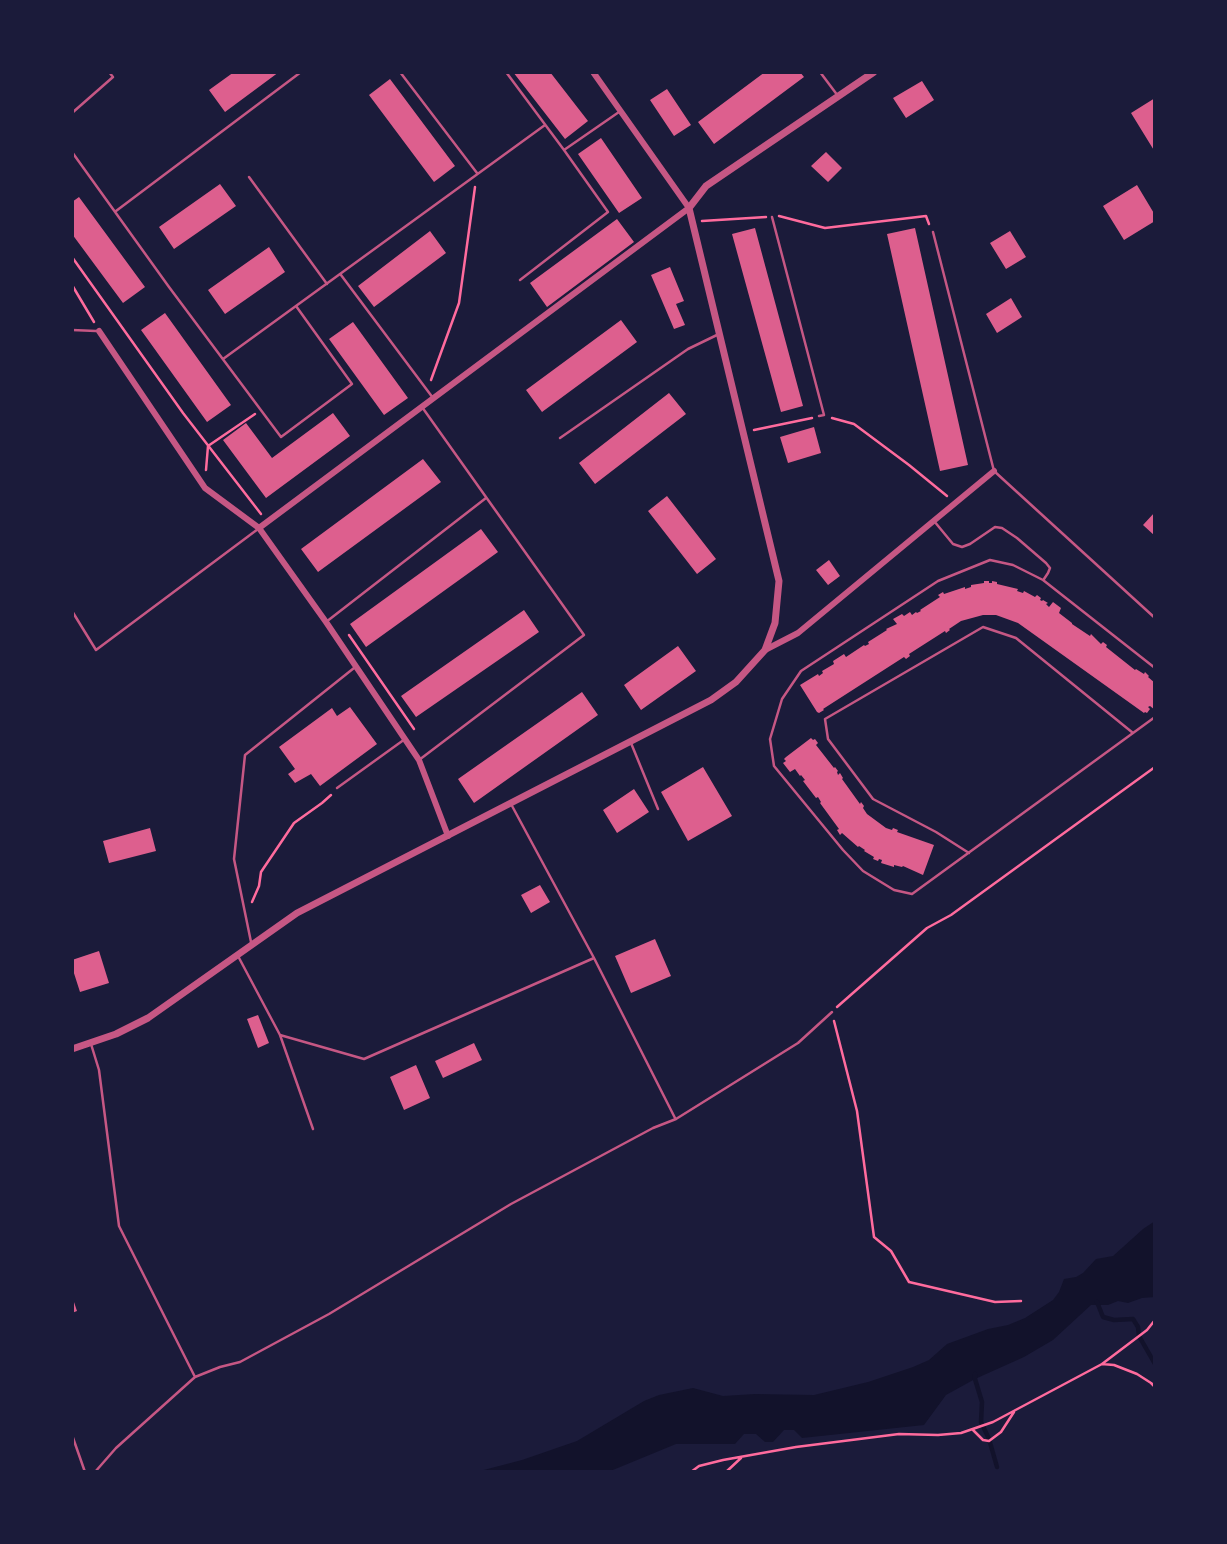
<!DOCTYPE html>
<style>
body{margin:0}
#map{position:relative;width:1227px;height:1544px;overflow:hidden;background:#1b1b3a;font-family:Montserrat,sans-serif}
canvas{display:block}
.frame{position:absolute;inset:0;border:74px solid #1b1b3a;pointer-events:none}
</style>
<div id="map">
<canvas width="1227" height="1544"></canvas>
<div class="frame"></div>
</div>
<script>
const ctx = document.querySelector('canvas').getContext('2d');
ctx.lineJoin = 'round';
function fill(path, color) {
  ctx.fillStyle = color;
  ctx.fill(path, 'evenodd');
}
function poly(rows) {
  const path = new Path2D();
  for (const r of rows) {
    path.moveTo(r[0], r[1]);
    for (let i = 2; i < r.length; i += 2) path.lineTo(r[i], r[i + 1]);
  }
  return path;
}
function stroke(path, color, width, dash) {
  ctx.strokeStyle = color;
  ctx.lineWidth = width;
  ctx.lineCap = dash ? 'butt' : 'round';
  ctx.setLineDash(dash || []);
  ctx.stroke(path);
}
fill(poly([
 [1155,1221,1155,1297,1142,1298,1128,1303,1118,1301,1108,1305,1091,1305,1053,1340,1024,1357,975,1379,946,1395,924,1425,802,1438,794,1430,784,1430,773,1442,765,1442,756,1434,744,1434,735,1444,676,1444,608,1472,476,1472,522,1460,577,1441,644,1401,659,1395,693,1388,723,1396,755,1394,814,1395,868,1382,913,1367,929,1360,947,1344,988,1329,1008,1325,1025,1318,1053,1300,1059,1292,1064,1279,1076,1277,1083,1273,1096,1259,1113,1256,1143,1229]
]), '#12122b');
stroke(poly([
 [1097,1302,1103,1317,1114,1320,1133,1319,1138,1327,1139,1336,1155,1364],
 [975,1374,975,1379,982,1402,981,1422,989,1439,997,1467]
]), '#12122b', 4.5);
fill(poly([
 [234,72,279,72,225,112,209,90],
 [513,72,550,72,588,121,565,139],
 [765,72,800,72,804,77,714,144,698,122],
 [390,79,455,166,434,182,369,95],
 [922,81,934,100,906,118,893,98],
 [667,89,691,125,674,136,650,100],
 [1155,98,1155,152,1131,113],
 [601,138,642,198,619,213,578,154],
 [826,152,842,168,828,182,811,166],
 [220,184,236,206,174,249,159,227],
 [1137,185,1155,215,1155,221,1124,240,1103,206],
 [79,197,145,287,123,303,72,234,72,202],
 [617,219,634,242,547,307,530,283],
 [755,228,803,406,781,412,732,234],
 [915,228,968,465,940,471,887,234],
 [430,231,446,253,374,307,358,286],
 [1010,231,1026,257,1006,269,990,243],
 [269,247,285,272,225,314,208,290],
 [670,267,684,301,676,304,685,325,674,329,651,275],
 [1011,298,1022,317,997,333,986,314],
 [165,313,231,405,207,422,141,330],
 [621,320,637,342,542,412,526,390],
 [353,322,408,398,384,415,329,339],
 [669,393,686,414,595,484,579,463],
 [333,413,350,436,266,498,223,440,246,423,272,458],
 [814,427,821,453,788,463,780,437],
 [423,459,441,482,318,572,301,549],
 [667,496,716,559,697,574,648,511],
 [1155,512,1155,536,1143,525],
 [481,529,498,552,366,647,350,624],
 [829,560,840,576,828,585,816,570],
 [984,581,989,581,989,583,992,583,992,581,997,582,997,584,1018,589,1017,591,1023,593,1024,591,1035,597,1037,595,1041,598,1040,600,1042,601,1043,600,1048,603,1046,604,1049,607,1053,602,1061,608,1059,613,1072,623,1072,624,1090,636,1091,634,1101,644,1103,642,1107,645,1106,647,1135,670,1136,669,1144,674,1145,672,1149,676,1148,677,1155,683,1155,710,1150,706,1148,707,1150,709,1147,713,1145,712,1144,713,1018,623,996,615,983,615,961,621,949,629,950,630,946,633,945,631,909,654,910,656,906,659,904,657,823,709,824,710,819,713,817,712,800,685,818,674,819,676,823,673,822,671,834,664,833,661,844,654,846,657,864,645,865,646,869,644,868,642,887,630,886,629,897,624,893,619,902,614,904,616,910,612,912,615,916,612,917,613,921,611,920,610,940,597,938,595,943,592,944,594,965,587,965,589,971,587,971,585,984,583],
 [524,610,539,632,416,717,401,696],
 [678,646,696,671,641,710,624,685],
 [582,692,598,715,474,803,458,779],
 [350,707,377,744,320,786,311,774,295,783,288,774,295,769,279,747,332,708,337,716],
 [811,738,813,740,815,739,818,743,816,745,834,768,835,767,838,771,837,772,838,775,840,773,843,778,842,779,860,804,861,802,864,806,863,808,867,814,886,828,892,830,893,828,898,830,897,832,934,845,923,875,903,866,902,867,894,865,894,867,881,863,882,860,879,859,878,861,873,859,874,857,864,851,865,850,859,846,858,847,842,833,840,835,837,830,839,829,820,803,821,802,818,797,816,798,803,781,805,780,801,775,800,776,795,769,790,772,783,763,786,761,784,759,786,757],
 [703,767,732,816,688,841,661,792],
 [634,789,649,812,617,833,603,810],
 [150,828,156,851,109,863,103,841],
 [540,885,550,902,531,913,521,895],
 [655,939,671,976,631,993,615,956],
 [99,951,109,983,80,992,72,967,72,960],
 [258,1015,269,1043,258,1048,247,1019],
 [474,1043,482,1060,443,1078,435,1061],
 [416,1065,430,1098,404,1110,390,1077],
 [72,1296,77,1311,72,1313]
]), '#dd5f8e');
stroke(poly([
 [779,216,825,228,926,216,929,224],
 [702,221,766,217],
 [72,257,183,413,261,514],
 [72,285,94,322],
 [431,380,459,303,475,187],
 [832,418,854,424,909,465,947,496],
 [754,430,812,418],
 [206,470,208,446,255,414],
 [349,635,414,729],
 [252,902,259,886,261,872,294,823,322,803,331,795],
 [837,1007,927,928,951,915,1155,767],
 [834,1021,857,1111,874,1237,891,1251,909,1282,995,1302,1021,1301],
 [1102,1364,1147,1330,1155,1320],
 [973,1430,983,1440,989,1441,1001,1432,1014,1412],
 [691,1472,699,1466,723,1460,796,1447,899,1434,938,1435,961,1433,993,1422,1102,1364,1114,1365,1137,1374,1151,1383,1155,1387],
 [726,1472,741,1458]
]), '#ff6b9d', 2.5);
stroke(poly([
 [400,72,477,173],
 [506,72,564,150,619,112],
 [820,72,838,96],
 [72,113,113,77,109,72],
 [72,152,169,287,281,437,352,384,296,306],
 [249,177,327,284],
 [116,211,301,72],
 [772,217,824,415,819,416],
 [933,232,994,471,1155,618],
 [341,275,433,398],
 [520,280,608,212,564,150],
 [72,330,96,331],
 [223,359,545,125],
 [560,438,688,349,719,334],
 [934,521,953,544,962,547,970,544,995,527,1002,528,1017,538,1046,563,1050,568,1048,573,1044,579],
 [72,611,96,650,258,529],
 [326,622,486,498],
 [1155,668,1043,580,1013,565,990,560,938,581,801,671,782,699,770,739,774,766,843,850,863,871,894,890,912,894,1155,717],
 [631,743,658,809],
 [419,760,584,635,422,407],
 [337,788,405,739],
 [511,804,594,958,675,1118],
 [969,853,936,832,873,799,828,739,825,719,983,627,1016,638,1133,733],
 [251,942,234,859,245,755,354,668],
 [238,956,280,1035,313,1129],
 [280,1035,364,1059,594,958],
 [91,1044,99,1070,119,1226,195,1377],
 [72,1435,85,1472],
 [95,1472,116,1448,195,1377,220,1367,240,1362,329,1314,511,1204,653,1128,676,1119,798,1043,832,1012]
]), '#c65784', 2.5);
stroke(poly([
 [99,331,205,488,259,528,326,622,419,760,448,836],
 [259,528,689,208,593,72],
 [765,650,798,633,994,471]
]), '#c65784', 6);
stroke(poly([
 [72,1049,116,1034,148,1018,297,913,711,700,736,682,765,650,775,623,779,581,689,208,706,186,874,72]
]), '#c65784', 7);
</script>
